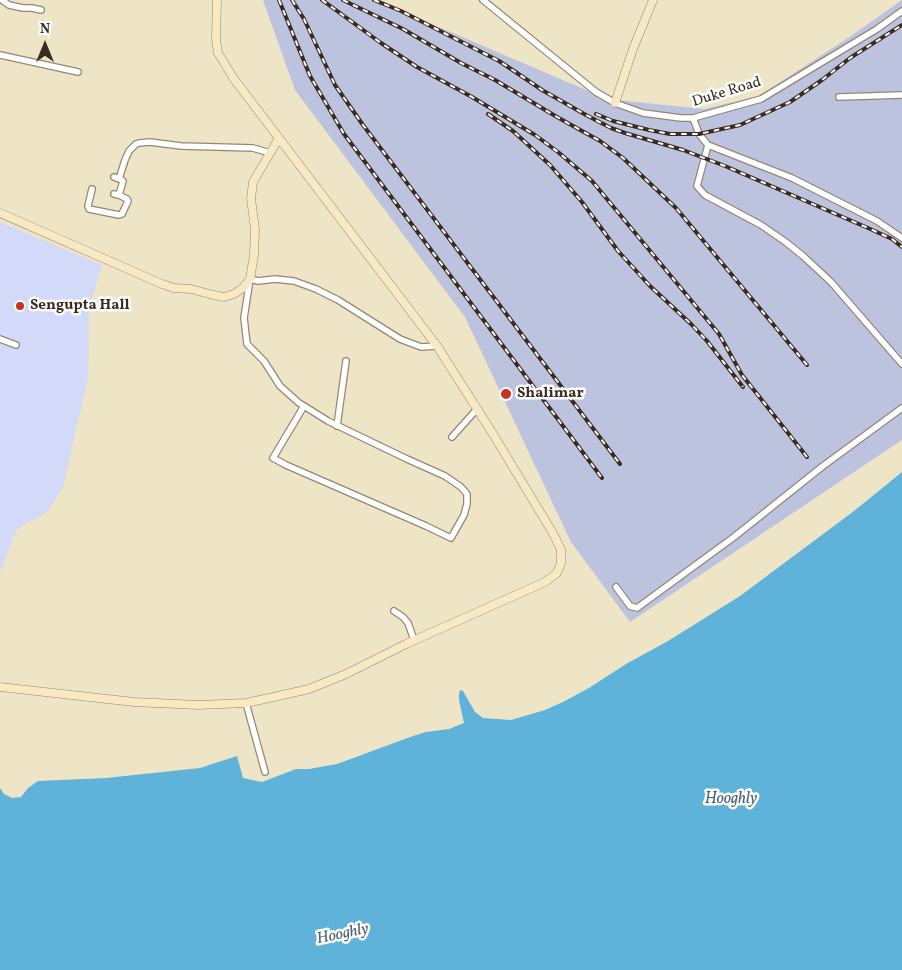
<!DOCTYPE html>
<style>
body{margin:0}
#map{position:relative;width:902px;height:970px;overflow:hidden;background:#eee4c6;font-family:Vollkorn,serif}
canvas{display:block}
.north{position:absolute;left:20px;top:20px;width:50px;height:50px;-webkit-text-stroke:4px #fff;paint-order:stroke;rotate:0deg;font-size:14px;font-weight:700;line-height:20px;text-align:center;color:#3b2a1e}
.north::after{content:'';display:block;margin:auto;width:18px;height:22px;background:#3b2a1e;clip-path:polygon(50% 0,100% 100%,50% 72%,0 100%)}
</style>
<div id="map">
<canvas width="902" height="970"></canvas>
<div class="north">N</div>
</div>
<script>
const ctx = document.querySelector('canvas').getContext('2d');
ctx.lineJoin = 'round';
function fill(path, color) {
  ctx.fillStyle = color;
  ctx.fill(path, 'evenodd');
}
function poly(rows) {
  const path = new Path2D();
  for (const r of rows) {
    path.moveTo(r[0], r[1]);
    for (let i = 2; i < r.length; i += 2) path.lineTo(r[i], r[i + 1]);
  }
  return path;
}
function stroke(path, color, width, dash) {
  ctx.strokeStyle = color;
  ctx.lineWidth = width;
  ctx.lineCap = dash ? 'butt' : 'round';
  ctx.setLineDash(dash || []);
  ctx.stroke(path);
}
function write(font, color, halo, rows, align = 'center') {
  ctx.font = font + ' Vollkorn,serif';
  ctx.lineWidth = 5;
  ctx.setLineDash([]);
  ctx.textBaseline = 'middle';
  ctx.strokeStyle = halo;
  ctx.fillStyle = color;
  for (const [text, x, y, turn = 0] of rows) {
    ctx.save();
    ctx.translate(x, y);
    ctx.rotate((+turn || 0) * Math.PI / 180);
    ctx.textAlign = isNaN(turn) ? turn : align;
    if (halo) ctx.strokeText(text, 0, 0);
    ctx.fillText(text, 0, 0);
    ctx.restore();
  }
}
fill(poly([
 [0,222,102,265,89,308,88,377,63,487,48,511,17,529,0,572]
]), '#d2d9f9');
fill(poly([
 [263,0,376,0,607,99,704,109,759,96,848,38,902,0,902,440,630,622,571,542,465,317,295,90]
]), '#bcc3de');
fill(poly([
 [902,472,902,970,0,970,0,788,4,794,12,798,21,797,28,788,38,781,106,778,200,768,237,756,243,778,262,782,296,769,309,769,337,764,413,736,426,732,449,729,464,723,459,700,459,694,460,690,463,691,475,712,483,718,511,720,545,710,563,702,589,688,626,664,668,641,740,596,854,511]
]), '#5fb3db');
const street = poly([
 [2,0,9,5,23,8,32,8,41,10],
 [483,0,596,92,615,103,643,113,681,118,693,118,761,99,877,29,902,11],
 [0,55,78,72],
 [839,97,902,95],
 [693,118,699,134,708,145,792,178,877,221,902,238],
 [708,145,697,186,705,195,761,225,787,243,803,256,831,282,902,364],
 [114,177,119,179,125,160,129,151,136,144,139,143,150,142,181,146,253,148,270,153],
 [92,189,88,206,89,209,119,215,122,214,128,201,127,199,119,195],
 [114,194,119,195,123,181,122,180,119,179],
 [0,339,16,345],
 [304,406,273,458,286,465,426,526,451,538,464,515,467,504,467,494,461,487,445,476,407,459,328,421,304,406,299,403,280,386,264,361,247,344,244,318,250,279,258,281,275,279,294,281,316,289,338,300,400,339,421,347,437,346],
 [337,426,346,361],
 [452,437,477,409],
 [616,587,630,606,637,608,734,537,823,466,902,408],
 [394,611,403,617,408,623,414,640],
 [246,703,265,772]
]);
const secondary = poly([
 [615,103,633,49,653,0],
 [0,213,162,284,174,288,191,289,213,295,224,297,234,294,243,288,250,279,254,255,255,229,251,199,253,182,279,138],
 [0,687,134,702,199,705,246,703,278,696,309,689,346,674,406,644,545,582,557,573,561,563,561,550,554,535,493,434,437,346,234,79,218,53,216,39,217,0]
]);
stroke(street, '#948772', 8);
stroke(secondary, '#948772', 9);
stroke(street, '#fff', 5.5);
stroke(secondary, '#f8e8c3', 8);
const rail = poly([
 [279,0,310,76,344,134,602,478],
 [292,0,304,19,335,85,363,125,620,464],
 [322,0,381,43,417,67,472,97,535,135,558,152,592,181,719,334,742,375,807,457],
 [343,0,349,3,403,29,461,63,495,80,557,117,600,141,623,158,676,208,807,365],
 [374,0,401,11,499,61,517,73,542,90,586,115,611,128,625,133,683,150,725,166,868,228,892,239,902,247],
 [488,114,513,131,550,165,582,202,618,251,650,286,691,324,707,341,743,387],
 [596,114,613,121,649,130,670,134,699,134,740,125,790,102,822,80,850,58,902,25]
]);
stroke(rail, '#3b2a1e', 4);
stroke(rail, '#fff', 2, [5.5]);
for (const [x, y, r, color] of [
 [20,306,5,"#c8321e"],
 [506,394,6,"#c8321e"]
]) {
  const dot = new Path2D();
  dot.arc(x, y, r, 0, 2 * Math.PI);
  ctx.fillStyle = color;
  ctx.fill(dot);
  stroke(dot, '#fff', 2);
}
write('15px', '#3b2a1e', '#fff', [
 ["Duke Road",727,93,-17]
]);
write('bold 15px', '#3b2a1e', '#fff', [
 ["Sengupta Hall",30,306],
 ["Shalimar",517,394]
], 'left');
write('italic 16px', '#49616a', '#fff', [
 ["Hooghly",731,800],
 ["Hooghly",343,935,-12]
]);
</script>
